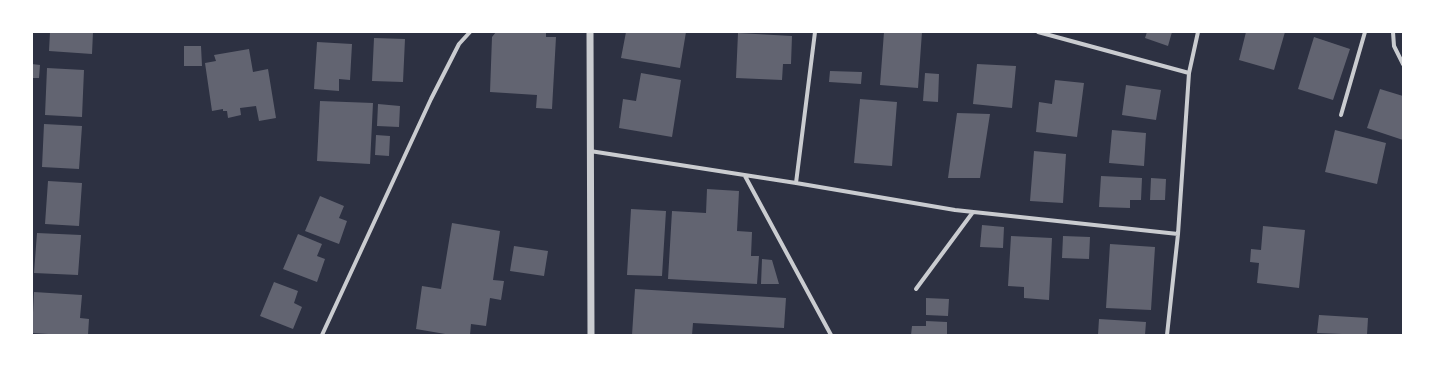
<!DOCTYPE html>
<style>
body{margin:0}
#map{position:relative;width:1435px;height:367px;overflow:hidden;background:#2d3142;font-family:Karla,sans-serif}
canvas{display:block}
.frame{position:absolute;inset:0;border:33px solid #fff;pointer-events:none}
</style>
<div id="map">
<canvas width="1435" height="367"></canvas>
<div class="frame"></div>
</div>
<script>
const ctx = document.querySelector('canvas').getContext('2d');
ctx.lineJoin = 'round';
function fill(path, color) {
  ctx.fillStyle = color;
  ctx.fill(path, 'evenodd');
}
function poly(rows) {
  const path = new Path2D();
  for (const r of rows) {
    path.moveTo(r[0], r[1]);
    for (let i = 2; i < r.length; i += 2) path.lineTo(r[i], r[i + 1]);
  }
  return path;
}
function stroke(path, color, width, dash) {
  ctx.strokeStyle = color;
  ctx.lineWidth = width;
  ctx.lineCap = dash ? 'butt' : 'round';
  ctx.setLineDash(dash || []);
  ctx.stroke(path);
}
fill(poly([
 [50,32,93,32,92,54,49,51],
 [496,32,546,32,546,37,556,37,552,109,536,108,537,95,490,92,492,37],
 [626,32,686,32,680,68,621,58],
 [884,32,922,32,918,88,880,85],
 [1147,32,1172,32,1168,46,1145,38],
 [1246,32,1285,32,1274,70,1239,60],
 [738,33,792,36,791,64,783,64,782,80,736,78],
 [1314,37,1350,49,1333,100,1298,89],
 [374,38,405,39,403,82,372,81],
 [317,42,352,44,350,80,339,79,339,91,314,89],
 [184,46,201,46,202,66,184,66],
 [249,49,253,72,268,69,276,118,259,121,256,106,240,108,241,115,228,118,227,111,223,111,223,109,212,111,205,63,216,61,214,55],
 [32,64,40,65,39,78,32,78],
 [977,64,1016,66,1012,108,973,104],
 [47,68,84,70,82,117,45,115],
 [830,71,862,72,861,84,829,82],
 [641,73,681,80,672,137,619,128,623,99,636,101],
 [925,73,939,74,938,102,923,101],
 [1055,80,1084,83,1077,137,1036,132,1039,102,1052,104],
 [1126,85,1161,90,1156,120,1122,115],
 [1380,89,1403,96,1403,140,1367,128],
 [860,99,897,102,892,166,854,163],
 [320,101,373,103,370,164,317,161],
 [378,104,400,106,399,127,377,126],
 [957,113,990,114,980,178,948,178],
 [44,124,82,126,79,169,42,167],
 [1112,130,1146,133,1144,166,1109,163],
 [1335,130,1386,143,1377,184,1325,172],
 [376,135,390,136,389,156,375,155],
 [1034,151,1066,154,1063,203,1030,201],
 [1101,176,1142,178,1141,200,1130,200,1130,208,1099,207],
 [1151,178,1166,179,1165,200,1150,200],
 [48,181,82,183,79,226,45,224],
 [707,189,739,191,737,231,752,232,751,256,759,256,757,284,668,279,672,211,706,213],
 [320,196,344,206,339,218,347,221,339,244,305,231],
 [631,209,666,211,662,276,627,275],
 [452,223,500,231,493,280,504,281,501,300,490,298,486,326,471,324,470,335,451,335,416,329,422,286,441,289],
 [982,225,1004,227,1003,248,980,247],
 [1263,226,1305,230,1299,288,1257,283,1259,263,1250,262,1251,249,1261,250],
 [37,233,81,235,78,275,34,273],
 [298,234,322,244,317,256,325,259,317,282,283,269],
 [1011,236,1052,238,1049,300,1024,298,1024,287,1008,286],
 [1063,236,1090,237,1089,259,1062,258],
 [1110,244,1155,247,1151,310,1106,308],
 [514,246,548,251,544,276,510,271],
 [762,259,772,260,779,284,761,284],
 [274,282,298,291,294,303,302,307,293,329,260,316],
 [635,289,786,298,784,328,693,323,692,335,632,335],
 [34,292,82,295,80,318,89,319,88,335,48,335,48,334,32,333],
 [926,298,949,299,948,316,926,315],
 [1319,315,1368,318,1367,335,1317,333],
 [1099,319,1146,322,1145,335,1098,335],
 [926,321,947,322,947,335,911,335,912,326,926,326]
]), '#626471');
stroke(poly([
 [1038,32,1189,73],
 [1393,32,1394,46,1403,64],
 [1341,115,1365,32],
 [590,151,796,183,955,210,1178,234],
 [745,176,831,335],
 [796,183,815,32],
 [916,289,973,212],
 [322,335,431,99,459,44,470,32],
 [1167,335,1178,234,1189,73,1198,32]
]), '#caccd0', 4);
stroke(poly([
 [590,32,591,335]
]), '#caccd0', 7);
</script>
